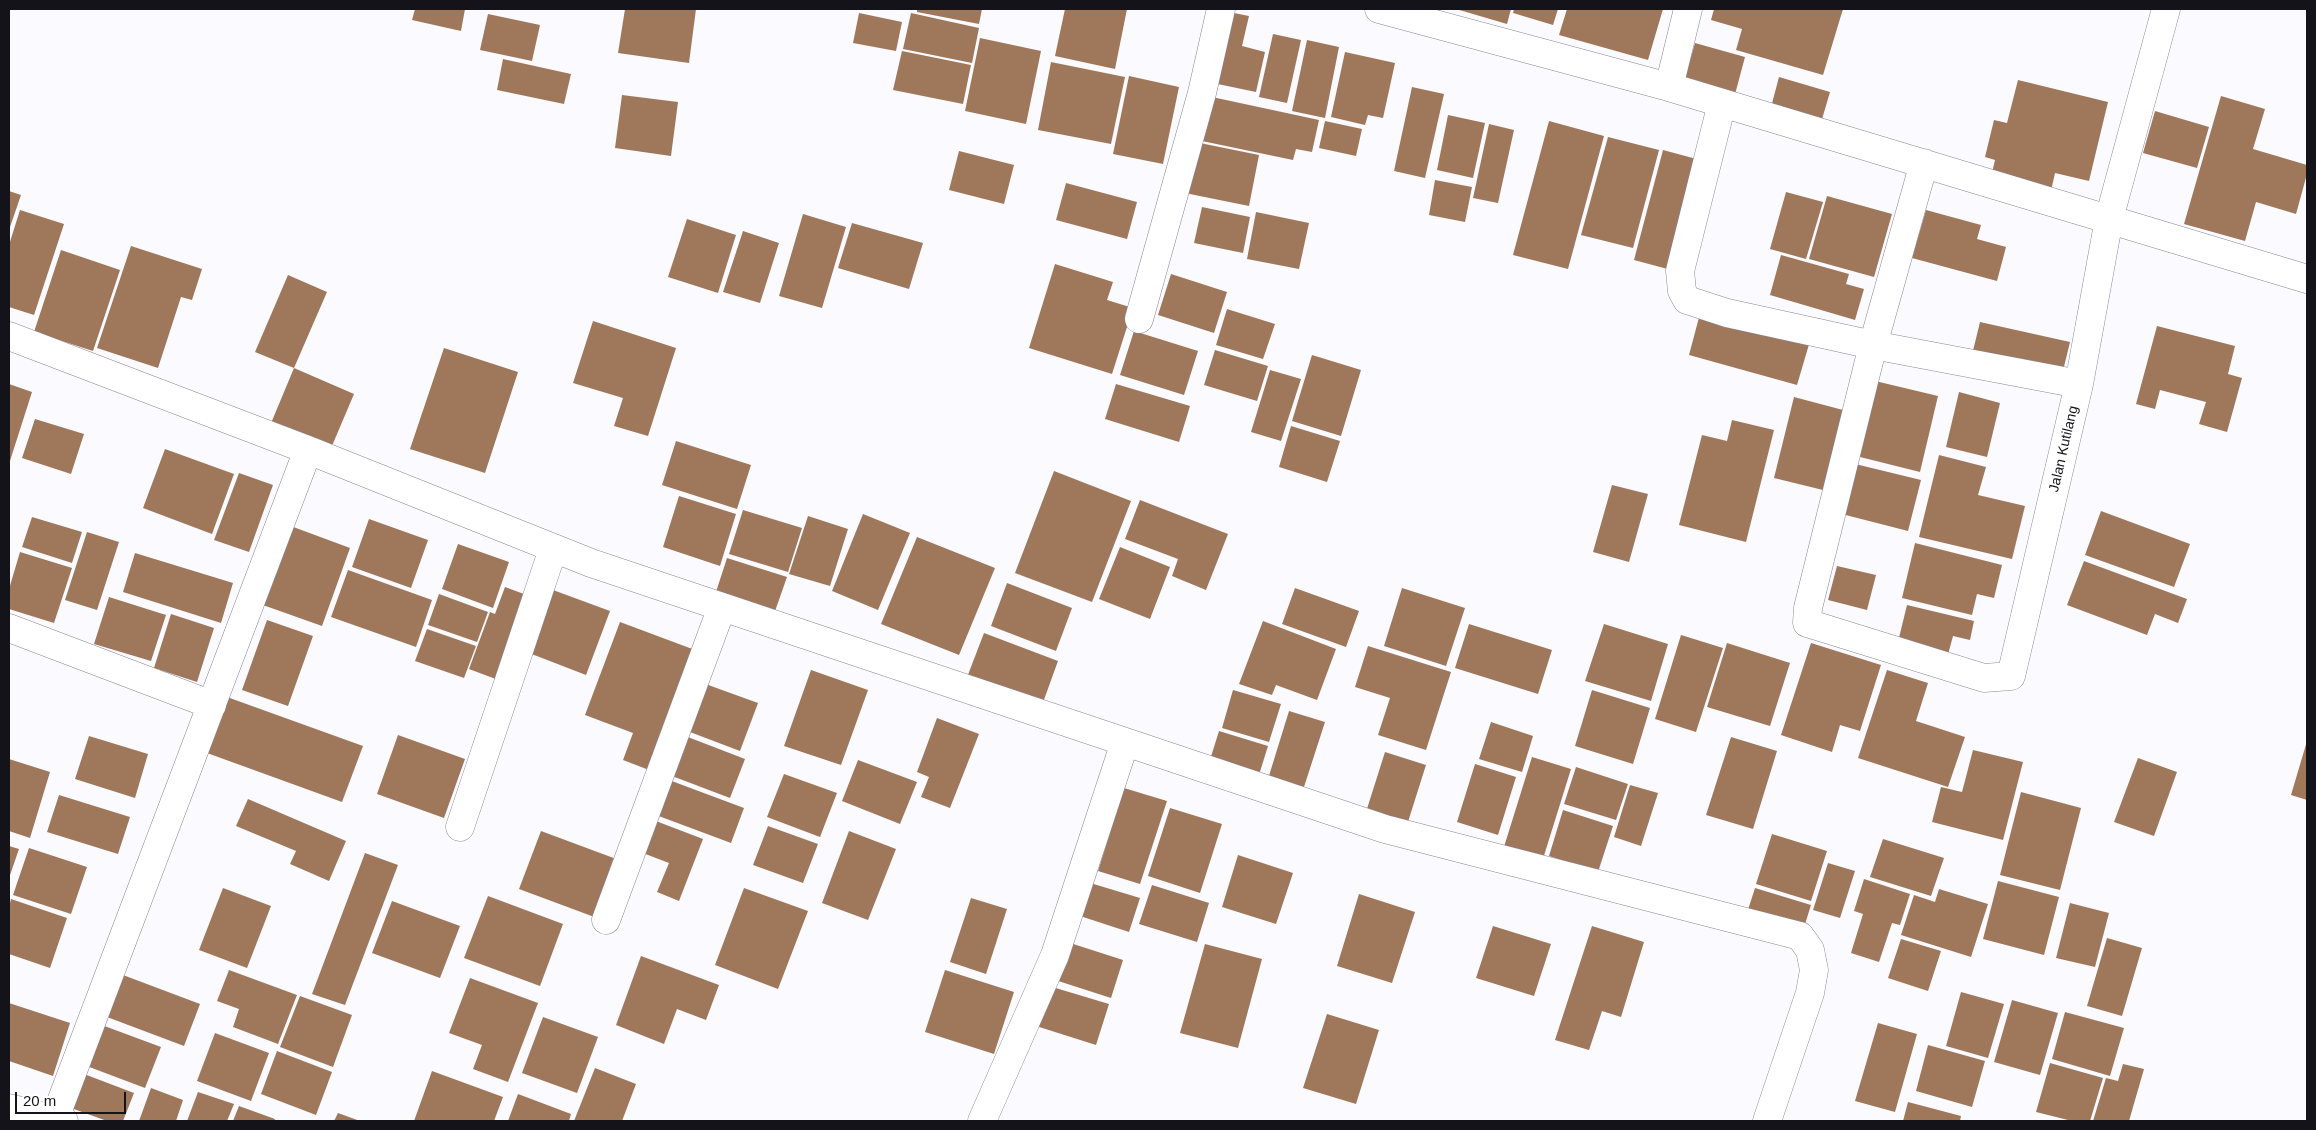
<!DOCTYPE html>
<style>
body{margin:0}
#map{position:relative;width:2316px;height:1130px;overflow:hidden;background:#fbfaff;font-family:Arial,sans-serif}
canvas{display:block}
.frame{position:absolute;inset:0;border:10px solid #15131a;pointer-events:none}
.scale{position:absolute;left:15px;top:1092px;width:111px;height:22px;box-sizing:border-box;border:2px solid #15131a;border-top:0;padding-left:6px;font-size:15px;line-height:18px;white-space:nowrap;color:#15131a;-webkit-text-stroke:4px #fff;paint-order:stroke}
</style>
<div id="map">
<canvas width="2316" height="1130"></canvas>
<div class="frame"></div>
<div class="scale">20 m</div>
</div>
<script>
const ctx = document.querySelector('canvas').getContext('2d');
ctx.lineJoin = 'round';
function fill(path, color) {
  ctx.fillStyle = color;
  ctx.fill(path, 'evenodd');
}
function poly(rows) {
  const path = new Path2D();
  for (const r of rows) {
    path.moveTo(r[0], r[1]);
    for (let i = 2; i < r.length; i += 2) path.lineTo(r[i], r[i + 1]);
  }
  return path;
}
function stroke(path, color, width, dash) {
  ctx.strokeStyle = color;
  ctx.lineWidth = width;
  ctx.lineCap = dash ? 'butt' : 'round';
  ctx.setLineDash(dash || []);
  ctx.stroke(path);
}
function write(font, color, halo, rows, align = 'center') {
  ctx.font = font + ' Arial,sans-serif';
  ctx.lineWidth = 4;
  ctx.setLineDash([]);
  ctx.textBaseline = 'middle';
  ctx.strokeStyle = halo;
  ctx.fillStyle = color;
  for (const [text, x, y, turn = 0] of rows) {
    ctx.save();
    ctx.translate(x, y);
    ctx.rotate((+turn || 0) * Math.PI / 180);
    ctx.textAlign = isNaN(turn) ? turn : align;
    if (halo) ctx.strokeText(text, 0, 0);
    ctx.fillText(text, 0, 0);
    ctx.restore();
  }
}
fill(poly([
 [415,9,465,9,461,31,412,20],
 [625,9,696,9,689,63,618,53],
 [917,9,982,9,979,24,917,12],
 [1065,9,1127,9,1115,69,1055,56],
 [1456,9,1511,9,1507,24],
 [1514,9,1558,9,1553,25,1513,13],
 [1567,9,1663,9,1648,60,1559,35],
 [1714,9,1843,9,1823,75,1736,50,1742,29,1711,20],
 [1224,11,1249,16,1242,46,1265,52,1256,92,1208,82],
 [859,13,902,22,896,51,853,43],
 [911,13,979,28,972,63,903,49],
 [488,14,540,25,532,61,480,50],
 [1273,34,1301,40,1287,103,1259,97],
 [980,38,1041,51,1026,124,965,111],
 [1307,40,1339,47,1325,118,1292,111],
 [1695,43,1745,57,1734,98,1683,85],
 [902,51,971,65,963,104,893,90],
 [1345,52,1395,63,1383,118,1368,115,1365,125,1331,117],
 [503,59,571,74,564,104,497,90],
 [1051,62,1125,77,1111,144,1038,130],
 [1129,76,1179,87,1163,164,1113,154],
 [1779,77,1830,92,1820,126,1770,111],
 [2018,80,2108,102,2089,181,2055,173,2051,191,1991,177,1995,160,1985,157,1994,120,2007,123],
 [1412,87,1444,94,1425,178,1394,171],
 [622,95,678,102,671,156,615,148],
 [2221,96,2265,109,2253,149,2307,165,2307,174,2296,214,2256,202,2245,241,2184,224],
 [1212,97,1319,120,1312,152,1296,149,1293,160,1202,141],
 [2155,111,2209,127,2197,168,2143,153],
 [1448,115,1485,123,1473,178,1437,170],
 [1325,121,1362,129,1356,156,1319,148],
 [1549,121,1604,136,1568,269,1513,255],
 [1489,124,1514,130,1498,203,1473,198],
 [1608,137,1659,150,1633,248,1581,235],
 [1190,141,1259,155,1249,206,1180,192],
 [1663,150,1704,161,1675,271,1634,260],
 [959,151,1014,165,1004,204,949,190],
 [1435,180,1472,187,1465,222,1429,215],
 [1066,183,1137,202,1127,239,1056,220],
 [9,191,21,195,9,230],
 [1786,192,1823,202,1806,259,1770,249],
 [1827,196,1892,214,1874,277,1809,259],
 [1202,207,1250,217,1243,253,1194,243],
 [20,210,64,224,34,315,9,307,9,245],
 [1926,210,1981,225,1977,239,2006,247,1997,281,1912,258],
 [1256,212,1309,223,1299,269,1247,259],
 [803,214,846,227,822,308,779,296],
 [687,219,736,235,718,293,668,277],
 [852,223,923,243,909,289,838,268],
 [743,231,779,243,760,303,723,292],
 [131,246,202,269,192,300,181,297,158,368,97,348],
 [61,250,120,270,93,351,34,332],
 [1781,255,1849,274,1846,284,1864,289,1855,320,1770,295],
 [1055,264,1113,282,1107,300,1133,308,1112,374,1029,348],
 [1171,274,1227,292,1214,333,1158,315],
 [288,275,327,292,294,368,255,352],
 [1227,309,1275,324,1263,359,1216,345],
 [1701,310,1810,341,1797,385,1689,355],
 [593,321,676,348,648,436,614,426,623,398,573,383],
 [1980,322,2070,342,2061,379,1971,359],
 [2157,326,2235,346,2228,374,2242,378,2227,432,2199,424,2206,402,2160,390,2155,409,2136,404],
 [1134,331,1198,351,1184,395,1120,375],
 [444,348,518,372,485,473,410,449],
 [1215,350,1268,366,1257,401,1204,385],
 [1312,355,1361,370,1341,436,1292,421],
 [294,368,354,394,329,453,269,428],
 [1270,370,1301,379,1281,441,1251,432],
 [1871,380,1938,396,1920,472,1852,455],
 [9,384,32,392,9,464],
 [1116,384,1190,406,1179,442,1105,419],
 [1959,392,2000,403,1987,457,1946,447],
 [1794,397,1843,410,1823,490,1774,478],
 [35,419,84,434,71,474,22,458],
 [1732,420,1774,430,1746,542,1679,525,1702,435,1727,441],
 [1291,426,1340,441,1327,482,1279,467],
 [676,441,751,465,737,509,662,485],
 [165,449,234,474,212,534,143,508],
 [1939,455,1986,467,1978,495,2025,506,2012,559,1919,537],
 [1847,462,1921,480,1908,531,1834,512],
 [1054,471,1131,501,1092,602,1015,573],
 [239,473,273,485,249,552,214,540],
 [1612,485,1648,494,1629,562,1593,552],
 [679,496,736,514,720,566,663,547],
 [1140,500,1228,534,1206,590,1172,576,1178,559,1125,539],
 [743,510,802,528,788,572,729,554],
 [2101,511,2190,544,2174,587,2085,555],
 [863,514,910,533,878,610,832,591],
 [808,516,848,529,830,586,789,574],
 [32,517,82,532,72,563,22,547],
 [369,519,428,540,411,588,352,567],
 [288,525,350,548,322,626,260,604],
 [87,532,119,542,97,610,65,600],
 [917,537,995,568,959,655,881,624],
 [1915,543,2002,565,1994,598,1977,594,1972,615,1902,598],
 [458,544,509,562,493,608,442,589],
 [1120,547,1170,567,1150,619,1099,599],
 [20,552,72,568,54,623,9,609,9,589],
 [135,553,233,583,221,623,123,592],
 [727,558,787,577,774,614,715,595],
 [2084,561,2187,599,2178,623,2155,614,2147,635,2067,605],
 [1837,566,1876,575,1867,610,1828,600],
 [348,570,432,600,416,647,331,617],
 [1007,583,1072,608,1056,651,991,626],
 [505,587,532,597,501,681,469,669,490,612,495,614],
 [1295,588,1359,611,1346,647,1282,624],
 [1402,588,1465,608,1446,666,1384,646],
 [553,590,610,611,586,675,529,653],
 [439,594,488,612,477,642,428,625],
 [109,597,166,615,151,661,94,644],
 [1907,605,1974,621,1970,640,1953,636,1946,662,1896,650],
 [171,614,214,628,197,682,154,668],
 [267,620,313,636,288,706,242,690],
 [1263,621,1336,649,1317,700,1276,685,1272,695,1239,684],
 [620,622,695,650,649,770,623,760,633,733,585,715],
 [1469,624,1552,650,1538,694,1455,668],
 [1604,624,1668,644,1651,701,1585,681],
 [427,629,476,646,464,678,415,661],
 [984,633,1058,661,1041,708,966,680],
 [1681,635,1723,648,1696,732,1655,719],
 [1727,643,1790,663,1770,726,1707,707],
 [1811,643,1881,665,1860,731,1840,725,1832,752,1781,735],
 [1368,646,1451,672,1426,750,1378,735,1390,698,1355,687],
 [811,670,868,690,841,765,784,746],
 [1887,670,1928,683,1916,721,1965,737,1948,787,1858,758],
 [700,682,758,703,740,751,682,729],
 [1233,690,1281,704,1269,742,1222,728],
 [1592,690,1650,708,1633,764,1575,746],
 [227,697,363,746,342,802,207,753],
 [1289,711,1325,722,1303,790,1268,779],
 [937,718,979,734,950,808,921,797,929,777,917,772],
 [1491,722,1533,736,1522,772,1479,759],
 [1219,731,1268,746,1258,778,1209,763],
 [680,734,745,759,730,798,664,773],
 [398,735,465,759,444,818,377,794],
 [89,736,148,754,135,798,75,779],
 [1731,737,1777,751,1753,829,1706,815],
 [2307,741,2307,800,2291,795],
 [1973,750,2023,762,2003,840,1932,822,1941,787,1962,792],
 [1385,752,1426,765,1407,825,1366,812],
 [1532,757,1571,769,1542,862,1503,850],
 [2138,758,2177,772,2154,836,2114,822],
 [9,759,50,772,30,838,9,831],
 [858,760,917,782,900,824,842,801],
 [1475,764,1516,777,1498,835,1457,822],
 [1576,767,1628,784,1616,820,1564,804],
 [784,774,837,793,820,837,767,817],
 [669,780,744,808,731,843,656,815],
 [1630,785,1658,793,1641,846,1614,837],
 [1124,788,1167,801,1140,884,1098,871],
 [2021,792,2081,808,2060,890,2000,875],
 [59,795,130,817,118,854,47,832],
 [248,799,346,841,329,881,290,864,296,851,236,826],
 [1170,808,1222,824,1200,893,1148,876],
 [1563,810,1613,826,1598,872,1549,856],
 [648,818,703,839,679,901,657,892,669,863,635,850],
 [768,826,818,844,803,883,753,865],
 [541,831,619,860,597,918,519,889],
 [849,831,896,849,868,920,822,903],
 [1772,834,1827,851,1811,901,1756,884],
 [1883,839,1944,858,1931,896,1870,877],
 [9,846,19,849,9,878],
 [29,848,87,867,71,914,13,895],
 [365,853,398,865,345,1005,312,994],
 [1238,855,1293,873,1276,924,1222,907],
 [1828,863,1855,871,1840,918,1813,910],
 [1864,879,1910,894,1900,925,1892,923,1879,962,1851,953,1863,914,1854,911],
 [1998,881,2059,897,2044,955,1983,939],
 [1087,882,1140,898,1129,932,1077,915],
 [1152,885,1209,903,1197,942,1139,924],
 [223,888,271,906,247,968,199,950],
 [744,888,808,911,778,989,715,965],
 [1755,888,1811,905,1802,934,1746,916],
 [1939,889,1988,904,1971,957,1901,935,1914,895,1935,902],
 [1359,894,1415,912,1392,983,1337,966],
 [488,896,563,924,540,986,464,958],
 [971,898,1007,909,986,974,950,962],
 [11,899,67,918,50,968,9,954,9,907],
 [392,901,460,926,440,978,372,953],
 [2070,903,2109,913,2095,967,2056,958],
 [1493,926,1551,944,1534,996,1476,978],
 [1592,926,1644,942,1621,1017,1602,1011,1589,1050,1555,1040],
 [2107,938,2142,948,2122,1016,2087,1006],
 [1901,939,1941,951,1928,991,1888,978],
 [1064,941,1123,960,1111,998,1052,979],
 [1205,944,1262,959,1238,1048,1180,1033],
 [641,956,719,985,706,1020,677,1009,664,1044,616,1025],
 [229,970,297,995,278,1044,233,1027,239,1009,217,1001],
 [945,970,1014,992,994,1054,925,1032],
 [123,975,200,1004,184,1046,107,1017],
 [470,978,538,1003,508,1082,473,1069,482,1045,449,1033],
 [1049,986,1109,1004,1096,1045,1036,1026],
 [1961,992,2004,1004,1988,1058,1946,1046],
 [300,996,352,1015,333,1067,280,1047],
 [2012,1000,2058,1013,2040,1075,1994,1062],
 [9,1003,70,1023,53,1076,9,1061],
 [2065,1012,2124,1028,2110,1076,2052,1059],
 [1327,1014,1379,1030,1356,1104,1303,1088],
 [543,1017,598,1037,577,1093,522,1073],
 [1878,1023,1917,1034,1895,1112,1855,1101],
 [99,1024,161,1047,145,1088,84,1065],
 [215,1033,269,1053,251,1101,197,1081],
 [1928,1045,1985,1061,1972,1107,1916,1091],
 [277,1051,332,1072,316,1115,261,1094],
 [2050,1063,2103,1078,2090,1121,2072,1121,2036,1112],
 [2123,1064,2144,1069,2129,1121,2093,1121,2106,1078,2118,1081],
 [595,1068,636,1084,622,1121,574,1121],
 [432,1071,503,1097,494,1121,414,1121],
 [84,1074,134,1093,123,1121,107,1121,71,1108],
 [151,1088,183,1100,176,1121,139,1121],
 [198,1092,234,1104,227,1121,187,1121],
 [518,1094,571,1114,569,1121,508,1121],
 [1908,1102,1961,1116,1960,1121,1903,1121],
 [239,1106,275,1119,274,1121,233,1121],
 [338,1113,360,1121,334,1121]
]), '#9f785c');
const minor = poly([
 [1379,9,1669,87,2307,279],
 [1669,87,1688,9],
 [1722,103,1680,271,1682,291,1687,300,1727,313,1873,345,2079,384],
 [1924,163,1873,345,1808,608,1807,623,1984,678,2011,676,2079,384,2109,219,2166,9],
 [1139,319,1202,93,1221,9],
 [9,336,308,450,591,563,1385,829,1800,936,1810,950,1814,970,1810,993,1767,1121],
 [9,628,212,705],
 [460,827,553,549],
 [606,920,722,607],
 [9,1108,64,1121],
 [55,1118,308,450],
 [982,1121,1055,955,1125,742]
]);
stroke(minor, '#8b8699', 29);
stroke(minor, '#fff', 28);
write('14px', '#15131a', '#fff', [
 ["Jalan Kutilang",2064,449,-77]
]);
</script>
